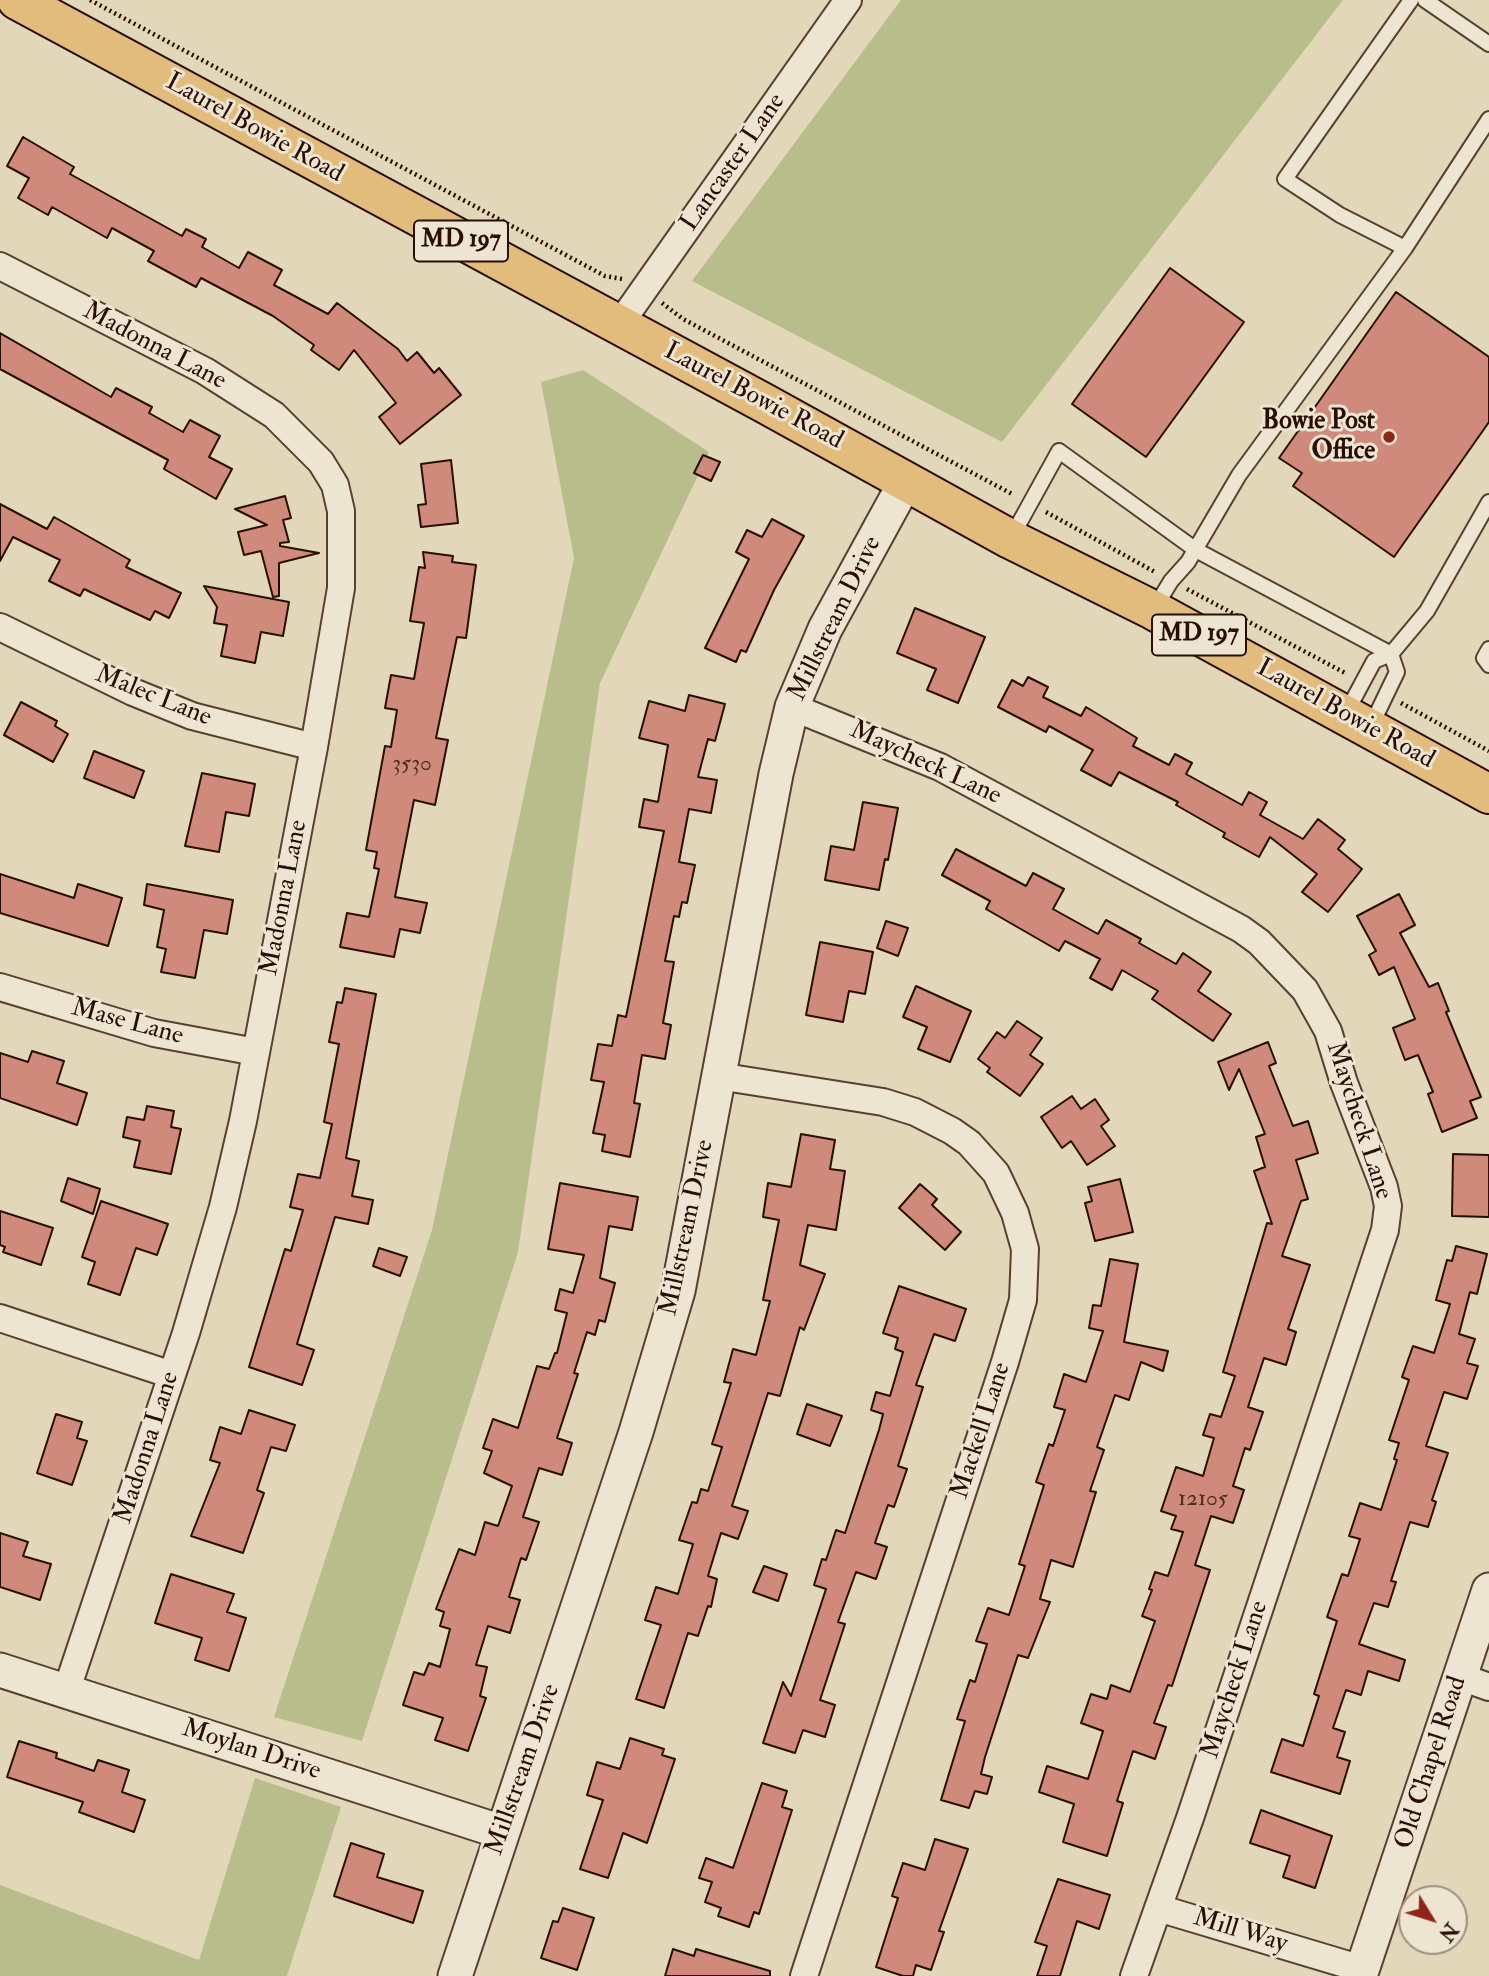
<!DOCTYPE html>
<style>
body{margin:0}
#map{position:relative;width:1489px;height:1976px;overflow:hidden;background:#e3d7ba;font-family:"IM FELL Double Pica",serif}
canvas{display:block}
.north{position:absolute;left:1398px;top:1885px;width:70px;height:70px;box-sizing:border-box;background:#ede5d2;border:2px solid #9f8f7f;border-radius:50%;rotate:128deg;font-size:19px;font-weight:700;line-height:28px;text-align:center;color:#290e03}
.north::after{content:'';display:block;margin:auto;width:24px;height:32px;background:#8f2418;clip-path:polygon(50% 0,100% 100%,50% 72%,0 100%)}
</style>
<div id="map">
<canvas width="1489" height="1976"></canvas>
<div class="north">N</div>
</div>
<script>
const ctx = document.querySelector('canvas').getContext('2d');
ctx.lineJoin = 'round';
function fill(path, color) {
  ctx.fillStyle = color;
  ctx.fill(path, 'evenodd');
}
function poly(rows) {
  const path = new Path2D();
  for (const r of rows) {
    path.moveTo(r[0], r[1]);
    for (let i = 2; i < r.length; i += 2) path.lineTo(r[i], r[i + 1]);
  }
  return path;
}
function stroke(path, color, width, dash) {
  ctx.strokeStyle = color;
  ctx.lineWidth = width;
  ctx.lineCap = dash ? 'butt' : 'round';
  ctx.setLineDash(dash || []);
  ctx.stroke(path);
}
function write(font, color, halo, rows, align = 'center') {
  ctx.font = font + ' "IM FELL Double Pica",serif';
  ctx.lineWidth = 6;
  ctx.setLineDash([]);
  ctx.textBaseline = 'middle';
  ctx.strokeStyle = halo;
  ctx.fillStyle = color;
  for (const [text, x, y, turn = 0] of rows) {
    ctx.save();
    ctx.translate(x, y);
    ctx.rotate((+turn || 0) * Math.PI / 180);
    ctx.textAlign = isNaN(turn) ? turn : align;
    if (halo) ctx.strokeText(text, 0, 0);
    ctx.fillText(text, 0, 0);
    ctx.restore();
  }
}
fill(poly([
 [901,0,1343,0,1002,442,692,281],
 [583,370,709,452,600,683,518,1252,362,1741,274,1717,432,1230,574,558,541,382],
 [255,1778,341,1807,287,1976,0,1976,0,1885,199,1960]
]), '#b8bd8c');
const building = poly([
 [23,137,74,167,70,174,182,236,186,229,206,239,202,247,239,268,248,252,282,270,274,285,328,314,337,303,398,349,407,361,417,352,434,373,439,368,461,395,400,444,379,417,396,403,354,350,339,370,311,350,314,345,273,316,201,278,196,287,148,261,154,251,112,228,107,238,52,207,48,215,18,198,29,178,7,166,23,137],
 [1170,268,1244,322,1146,457,1072,404,1170,268],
 [1396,292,1489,357,1489,422,1394,557,1293,486,1302,473,1279,458,1396,292],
 [0,333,111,397,116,388,152,407,149,413,183,432,190,420,220,436,209,457,232,469,216,499,164,469,168,460,0,369,0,333],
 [703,455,720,462,711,481,694,473,703,455],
 [451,460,458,523,421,527,418,505,426,504,421,464,451,460],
 [285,496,291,518,283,520,289,542,280,543,280,546,319,553,279,563,279,596,273,597,261,551,244,555,238,532,267,525,235,509,285,496],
 [0,504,47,529,54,517,130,560,126,567,181,593,169,618,155,611,150,620,84,589,80,596,49,581,60,560,13,537,0,561,0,504],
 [772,519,804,536,774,590,746,652,741,650,736,662,705,648,749,559,736,552,747,530,762,537,772,519],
 [423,552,453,556,452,562,476,565,466,638,457,637,436,738,448,740,435,805,414,800,395,897,427,903,420,933,400,929,394,957,340,947,347,913,369,917,379,869,374,868,377,852,366,850,385,746,391,747,397,710,385,708,391,675,414,679,424,623,410,621,419,567,425,568,423,552],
 [204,586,289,602,283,636,261,632,255,663,221,656,227,625,214,623,217,607,204,586],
 [915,608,985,637,958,703,927,690,936,669,897,653,915,608],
 [1028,677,1048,687,1043,697,1081,716,1086,707,1137,738,1133,746,1169,765,1175,754,1192,763,1186,774,1242,805,1249,792,1267,802,1260,815,1303,839,1318,819,1345,840,1338,849,1362,869,1328,912,1302,892,1317,874,1270,837,1259,857,1223,837,1225,833,1176,805,1178,802,1119,772,1111,786,1081,770,1093,750,1049,726,1046,732,998,707,1012,680,1023,686,1028,677],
 [689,695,725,704,715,741,708,739,698,777,717,780,711,813,689,809,679,862,695,865,687,903,682,902,679,917,674,916,665,961,674,962,663,1023,671,1025,665,1059,642,1055,634,1103,640,1104,630,1157,602,1151,605,1135,593,1133,604,1082,591,1080,598,1044,612,1046,618,1015,626,1017,664,831,639,827,644,799,658,802,668,745,639,738,649,701,685,711,689,695],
 [21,702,57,721,55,726,68,734,53,762,4,735,21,702],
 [94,751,144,771,134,798,84,778,94,751],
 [202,773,255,784,249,816,226,812,219,852,185,846,202,773],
 [863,802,898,808,888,860,885,859,879,890,825,880,831,846,854,850,863,802],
 [956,849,1026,886,1033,873,1064,889,1053,909,1098,934,1106,920,1141,939,1139,943,1176,964,1183,953,1211,972,1198,991,1231,1014,1213,1041,1152,999,1158,991,1122,970,1112,990,1090,978,1100,959,1065,941,1059,951,986,909,990,901,942,875,956,849],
 [0,874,74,898,78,884,122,898,108,946,0,913,0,874],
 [147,884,233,900,227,934,204,930,195,978,161,972,166,949,157,947,164,910,144,905,147,884],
 [1399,894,1415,925,1400,933,1429,987,1438,983,1449,1011,1446,1012,1481,1097,1470,1101,1477,1118,1442,1132,1428,1094,1433,1092,1418,1055,1405,1060,1393,1028,1415,1019,1394,967,1379,975,1369,955,1376,951,1357,916,1399,894],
 [886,921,908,928,898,956,877,948,886,921],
 [820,942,873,952,865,994,849,991,843,1022,806,1015,820,942],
 [916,986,971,1011,950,1062,918,1049,927,1027,903,1017,916,986],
 [345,988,376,994,346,1158,359,1161,352,1196,373,1200,368,1224,335,1217,297,1344,314,1350,302,1385,249,1367,285,1249,291,1251,303,1210,290,1207,298,1174,320,1178,332,1124,324,1122,339,1044,329,1042,337,1002,342,1003,345,988],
 [1017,1021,1042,1038,1030,1055,1043,1064,1020,1096,987,1072,990,1068,978,1059,997,1032,1005,1038,1017,1021],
 [1268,1042,1276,1063,1269,1066,1293,1126,1308,1121,1318,1153,1296,1160,1308,1199,1301,1201,1282,1256,1310,1265,1288,1329,1296,1332,1286,1365,1264,1358,1248,1407,1263,1412,1250,1450,1245,1448,1233,1486,1244,1490,1233,1523,1211,1516,1195,1565,1210,1570,1172,1686,1168,1685,1154,1723,1166,1727,1155,1759,1133,1751,1117,1801,1123,1803,1107,1856,1063,1842,1074,1804,1039,1792,1047,1766,1088,1779,1103,1731,1081,1723,1091,1694,1107,1699,1111,1685,1130,1692,1155,1621,1142,1616,1152,1590,1149,1589,1155,1572,1168,1576,1183,1532,1171,1529,1176,1516,1161,1511,1176,1467,1203,1476,1214,1438,1203,1435,1210,1414,1221,1417,1235,1376,1223,1372,1267,1223,1272,1224,1254,1171,1265,1167,1256,1137,1265,1134,1239,1069,1229,1090,1218,1062,1268,1042],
 [32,1051,64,1061,57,1083,87,1093,77,1125,0,1098,0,1053,28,1062,32,1051],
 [1072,1096,1081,1109,1095,1099,1109,1120,1101,1126,1115,1146,1087,1165,1071,1141,1062,1148,1041,1117,1072,1096],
 [147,1106,174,1111,171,1127,181,1129,171,1174,134,1167,140,1141,123,1137,127,1117,144,1120,147,1106],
 [801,1134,835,1140,830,1169,845,1171,836,1230,808,1225,800,1265,825,1274,804,1330,800,1327,780,1396,768,1393,732,1506,748,1511,738,1539,721,1533,708,1576,717,1579,711,1607,708,1606,698,1636,688,1633,664,1708,636,1699,661,1625,645,1620,656,1587,678,1594,693,1544,679,1540,692,1502,697,1503,701,1489,708,1491,722,1447,712,1444,731,1383,724,1382,733,1349,756,1355,770,1301,763,1300,779,1220,763,1217,768,1183,791,1187,801,1134],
 [1453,1154,1489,1155,1489,1217,1452,1216,1453,1154],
 [68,1178,100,1189,93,1214,61,1201,68,1178],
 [1120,1179,1133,1232,1095,1241,1085,1203,1092,1201,1088,1187,1120,1179],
 [560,1183,638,1197,632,1230,609,1226,600,1278,615,1283,605,1322,599,1320,595,1335,587,1332,574,1373,578,1374,557,1438,572,1443,562,1475,539,1468,523,1517,539,1522,526,1560,521,1558,509,1597,520,1600,510,1633,488,1626,476,1665,487,1667,480,1696,486,1698,468,1751,435,1740,443,1718,403,1705,414,1672,424,1675,429,1663,440,1667,450,1629,440,1626,444,1612,436,1609,459,1549,475,1555,485,1522,498,1526,512,1486,484,1473,492,1451,483,1448,493,1419,518,1428,537,1366,549,1369,555,1353,557,1353,567,1313,555,1310,560,1289,573,1293,584,1255,548,1249,560,1183],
 [920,1184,937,1199,932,1205,961,1232,945,1250,899,1208,920,1184],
 [101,1201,168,1224,157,1255,136,1248,120,1295,88,1284,95,1262,82,1257,101,1201],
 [0,1211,53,1228,41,1265,3,1252,5,1247,0,1245,0,1211],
 [1456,1246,1487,1254,1477,1294,1470,1292,1459,1334,1475,1339,1467,1363,1478,1366,1467,1399,1444,1392,1426,1446,1448,1453,1432,1500,1436,1502,1428,1527,1410,1522,1391,1581,1396,1582,1388,1607,1374,1603,1359,1644,1405,1660,1399,1681,1368,1671,1361,1695,1346,1690,1333,1728,1345,1732,1337,1757,1350,1761,1340,1794,1271,1772,1282,1739,1303,1746,1319,1696,1314,1694,1337,1621,1327,1617,1342,1574,1348,1576,1360,1539,1349,1536,1360,1503,1381,1510,1397,1460,1394,1459,1399,1443,1389,1440,1409,1380,1402,1377,1413,1346,1434,1353,1450,1304,1436,1300,1447,1260,1452,1261,1456,1246],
 [379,1248,407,1257,400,1276,373,1266,379,1248],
 [1110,1259,1138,1264,1124,1342,1168,1351,1163,1371,1141,1362,1129,1400,1115,1395,1097,1447,1104,1450,1090,1491,1096,1492,1073,1567,1051,1560,1040,1599,1050,1602,1028,1658,1018,1655,985,1757,981,1774,992,1777,987,1794,975,1791,969,1808,941,1800,965,1721,957,1719,970,1680,975,1682,987,1644,976,1641,988,1608,1009,1615,1025,1566,1019,1564,1044,1485,1036,1482,1049,1444,1053,1446,1065,1410,1054,1407,1064,1374,1086,1382,1103,1331,1089,1328,1093,1305,1101,1306,1110,1259],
 [899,1286,966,1309,955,1341,934,1334,916,1385,923,1387,898,1466,907,1469,894,1507,888,1505,875,1543,887,1547,876,1579,856,1572,838,1622,845,1624,820,1700,835,1705,825,1737,803,1730,795,1753,763,1743,783,1682,791,1696,826,1589,814,1585,822,1559,826,1560,836,1530,845,1533,879,1430,883,1414,871,1410,876,1392,890,1396,903,1352,895,1349,898,1338,883,1333,899,1286],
 [807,1404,842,1416,830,1446,797,1434,807,1404],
 [249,1410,295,1425,286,1451,271,1447,257,1490,264,1493,243,1553,191,1536,220,1463,210,1460,220,1427,241,1434,249,1410],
 [56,1414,82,1422,77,1438,87,1441,72,1485,37,1473,56,1414],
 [0,1533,28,1542,23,1556,51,1564,40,1600,0,1587,0,1533],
 [764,1566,787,1574,778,1601,753,1592,764,1566],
 [171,1574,234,1594,227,1612,246,1618,229,1671,195,1660,202,1638,155,1623,171,1574],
 [630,1738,664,1749,662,1755,675,1759,647,1843,623,1833,608,1878,580,1869,603,1800,587,1795,597,1762,620,1769,630,1738],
 [19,1741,57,1753,56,1758,94,1771,98,1760,129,1770,122,1792,145,1800,134,1832,79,1812,83,1802,7,1777,19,1741],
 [762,1783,787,1791,782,1807,792,1810,759,1914,754,1912,749,1927,718,1916,721,1908,705,1902,712,1882,699,1878,706,1858,733,1868,762,1783],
 [1261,1810,1332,1836,1315,1888,1283,1877,1290,1856,1250,1843,1261,1810],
 [935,1839,968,1849,939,1931,944,1932,931,1970,916,1965,913,1976,903,1976,876,1967,898,1898,892,1896,903,1863,925,1870,935,1839],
 [351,1843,384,1854,377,1877,423,1891,413,1923,334,1896,351,1843],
 [1058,1879,1110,1895,1099,1929,1077,1921,1060,1976,1037,1976,1047,1946,1035,1942,1058,1879],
 [563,1908,594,1918,577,1970,541,1958,553,1921,558,1922,563,1908],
 [673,1949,694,1956,696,1949,770,1971,770,1976,665,1976,673,1949]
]);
fill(building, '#cf8a7b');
stroke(building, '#290e03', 2);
const service = poly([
 [1425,0,1489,44],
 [1405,248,1340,215,1285,179,1411,0],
 [1011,538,1059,451,1196,550,1391,654,1397,672,1370,728],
 [1154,609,1171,581,1188,562,1239,475,1405,248,1489,119],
 [1489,649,1484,658,1489,665],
 [1345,715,1374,661,1391,654,1427,611,1489,502]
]);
const minor = poly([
 [0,266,205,371,274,415,321,462,335,485,341,511,341,588,314,747,243,1121,223,1207,186,1333,66,1692],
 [619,325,848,0],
 [0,627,133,692,192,716,314,747],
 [792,707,940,767,1241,929,1259,942,1305,990,1328,1031,1344,1083,1384,1187,1388,1206,1385,1230,1190,1818,1134,1976],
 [0,987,154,1033,256,1052],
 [718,1076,883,1102,915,1112,952,1131,969,1143,996,1173,1015,1213,1025,1249,1023,1300,1005,1362,804,1976],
 [0,1318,172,1375],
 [1461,1677,1489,1687],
 [1158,1908,1362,1969]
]);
const tertiary = poly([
 [0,1670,502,1832],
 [455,1976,636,1432,678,1291,776,774,792,707,825,629,906,481],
 [1360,1976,1489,1590]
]);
const primary = poly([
 [17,0,764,403,1010,539,1153,610,1489,794]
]);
stroke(service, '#584031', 18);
stroke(minor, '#584031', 30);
stroke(tertiary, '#584031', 37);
stroke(primary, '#290e03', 42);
stroke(poly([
 [90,0,605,276,622,279],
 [662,303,683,319,1014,495],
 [1046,512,1155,572],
 [1187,589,1347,674],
 [1401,703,1489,751]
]), '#290e03', 4.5, [2, 3.5]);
stroke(service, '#ede5d2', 14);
stroke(minor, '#ede5d2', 26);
stroke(tertiary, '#ede5d2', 33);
stroke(primary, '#e2bc7d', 38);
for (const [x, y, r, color] of [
 [1389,437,7,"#8f2418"]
]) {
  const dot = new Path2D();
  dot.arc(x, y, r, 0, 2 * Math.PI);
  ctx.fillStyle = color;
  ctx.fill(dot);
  stroke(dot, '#ede5d2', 2.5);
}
write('23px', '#522d21', null, [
 ["3530",412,765],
 ["12105",1203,1500]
]);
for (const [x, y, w] of [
 [461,241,94],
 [1199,635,94]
]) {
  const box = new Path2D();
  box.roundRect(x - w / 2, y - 20.5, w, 41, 5);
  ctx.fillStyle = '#ede5d2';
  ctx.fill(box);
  stroke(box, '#290e03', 2);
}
write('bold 24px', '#290e03', null, [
 ["MD 197",461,241],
 ["MD 197",1199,635]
]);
write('26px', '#290e03', '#ede5d2', [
 ["Laurel Bowie Road",254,129,29],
 ["Lancaster Lane",734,163,-55],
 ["Madonna Lane",154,347,28],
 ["Laurel Bowie Road",753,397,28],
 ["Millstream Drive",836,619,-64],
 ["Malec Lane",153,697,22],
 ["Laurel Bowie Road",1345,715,29],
 ["Maycheck Lane",925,764,25],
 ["Madonna Lane",285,898,-79],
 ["Mase Lane",127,1023,15],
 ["Maycheck Lane",1358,1121,72],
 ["Millstream Drive",688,1228,-78],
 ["Mackell Lane",982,1431,-72],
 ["Madonna Lane",148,1448,-72],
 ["Maycheck Lane",1236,1680,-72],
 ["Moylan Drive",251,1751,18],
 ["Old Chapel Road",1432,1763,-72],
 ["Millstream Drive",524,1770,-71],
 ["Mill Way",1240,1932,17]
]);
write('bold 26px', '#290e03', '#ede5d2', [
 ["Bowie Post",1375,422],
 ["Office",1375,452]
], 'right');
</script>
